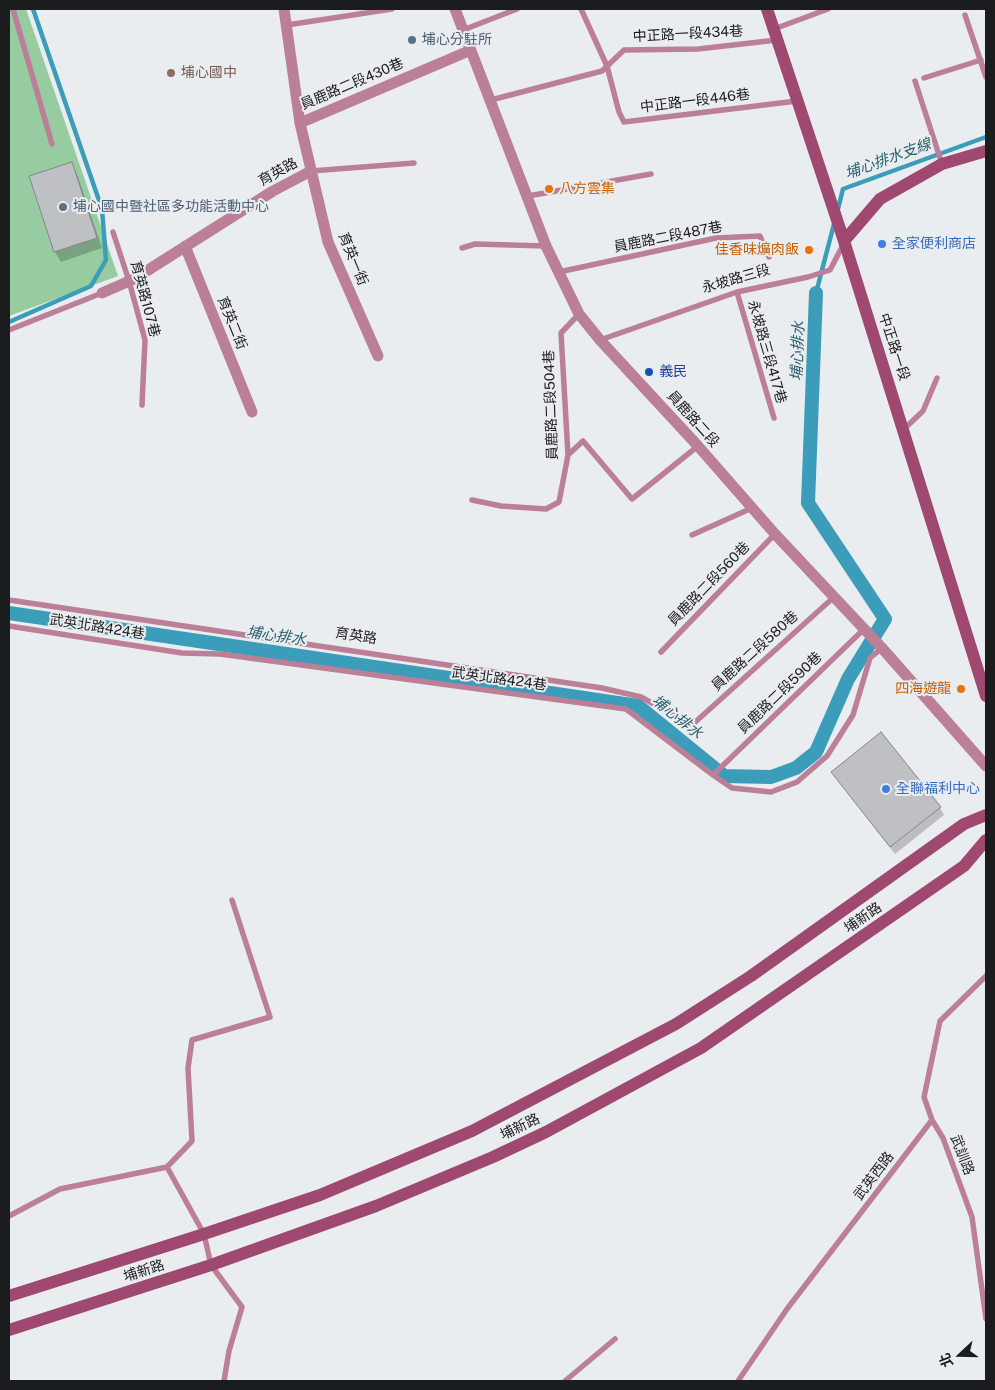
<!DOCTYPE html>
<meta charset="utf-8">
<style>
body{margin:0}
#map{position:relative;width:995px;height:1390px;overflow:hidden;background:#eaedef;font-family:"Public Sans","Noto Sans TC",sans-serif}
canvas{display:block}
.frame{position:absolute;inset:0;border:10px solid #1b1c1d;pointer-events:none}
.north{position:absolute;left:935px;top:1330px;width:50px;height:50px;-webkit-text-stroke:4px #eaedef;paint-order:stroke;rotate:249deg;font-size:14px;font-weight:700;line-height:20px;text-align:center;color:#1b1c1d}
.north::after{content:'';display:block;margin:auto;width:18px;height:22px;background:#1b1c1d;clip-path:polygon(50% 0,100% 100%,50% 72%,0 100%)}
</style>
<div id="map">
<canvas width="995" height="1390"></canvas>
<div class="frame"></div>
<div class="north">北</div>
</div>
<script>
const ctx = document.querySelector('canvas').getContext('2d');
ctx.lineJoin = 'round';
function fill(path, color) {
  ctx.fillStyle = color;
  ctx.fill(path, 'evenodd');
}
function poly(rows) {
  const path = new Path2D();
  for (const r of rows) {
    path.moveTo(r[0], r[1]);
    for (let i = 2; i < r.length; i += 2) path.lineTo(r[i], r[i + 1]);
  }
  return path;
}
function stroke(path, color, width, dash) {
  ctx.strokeStyle = color;
  ctx.lineWidth = width;
  ctx.lineCap = dash ? 'butt' : 'round';
  ctx.setLineDash(dash || []);
  ctx.stroke(path);
}
function write(font, color, halo, rows, align = 'center') {
  ctx.font = font + ' "Public Sans","Noto Sans TC",sans-serif';
  ctx.lineWidth = 4;
  ctx.setLineDash([]);
  ctx.textBaseline = 'middle';
  ctx.strokeStyle = halo;
  ctx.fillStyle = color;
  for (const [text, x, y, turn = 0] of rows) {
    ctx.save();
    ctx.translate(x, y);
    ctx.rotate((+turn || 0) * Math.PI / 180);
    ctx.textAlign = isNaN(turn) ? turn : align;
    if (halo) ctx.strokeText(text, 0, 0);
    ctx.fillText(text, 0, 0);
    ctx.restore();
  }
}
fill(poly([
 [9,9,26,9,118,276,9,316]
]), '#97cba0');
fill(poly([
 [71,164,77,174,102,248,61,262,55,252,31,177],
 [837,779,940,808,944,815,895,854]
]), '#0003');
stroke(poly([
 [838,209,843,189,986,137],
 [816,293,834,224],
 [9,322,91,286,106,260,102,209,33,9]
]), '#3c9dba', 4.5);
stroke(poly([
 [9,613,638,706,724,776,771,777,796,768,816,752,848,679,885,619,808,503,816,293]
]), '#3c9dba', 14);
const building = poly([
 [72,162,97,238,54,252,29,176,72,162],
 [881,732,941,807,890,847,831,772,881,732]
]);
fill(building, '#bec0c3');
stroke(building, '#858789', 1);
stroke(poly([
 [13,9,52,144],
 [581,9,607,66,619,112,624,122,797,101],
 [965,15,986,77],
 [287,25,392,9],
 [774,29,828,9],
 [463,30,517,9],
 [924,78,981,60],
 [915,81,942,164],
 [491,100,602,71,624,50,698,49,777,40],
 [311,171,414,163],
 [528,196,651,174],
 [113,232,129,281,145,340,142,405],
 [462,248,475,244,546,246],
 [559,272,716,238,760,236,769,257],
 [737,292,774,418],
 [9,330,102,293],
 [600,340,737,292,808,277,830,270,844,243],
 [904,429,923,411,937,378],
 [568,455,583,441,632,499,698,446],
 [472,500,501,506,546,509,559,502,568,455,561,333,579,314],
 [692,535,752,508],
 [9,600,602,688,641,697,692,725,834,597],
 [9,626,182,653,220,654,626,709,713,775,732,788,771,792,797,782,827,756,853,715,870,658,882,648],
 [661,652,775,534],
 [713,775,864,629],
 [932,1120,943,1138,972,1217,986,1319],
 [167,1167,192,1141,188,1068,192,1040,270,1017,232,900],
 [9,1216,60,1189,167,1167,204,1234,211,1265,242,1307,229,1351,224,1381],
 [565,1381,615,1339],
 [738,1381,787,1309,932,1120,924,1097,940,1021,986,976]
]), '#bc7f98', 5.5);
stroke(poly([
 [284,9,300,123,328,242,378,356],
 [455,9,546,246,579,314,600,340,698,446,775,534,882,648,986,766],
 [300,123,471,50],
 [185,246,252,412],
 [102,293,134,279,273,191,311,171]
]), '#bc7f98', 11);
stroke(poly([
 [767,9,844,241,986,696],
 [844,241,880,199,942,164,986,151],
 [9,1296,204,1234,320,1195,472,1131,676,1024,751,976,964,824,986,815],
 [9,1330,211,1265,376,1206,493,1157,546,1132,701,1048,964,866,986,840]
]), '#9f4870', 12);
for (const [x, y, r, color] of [
 [412,40,5,"#5c6f8a"],
 [171,73,5,"#8d6e63"],
 [549,189,5,"#e8710a"],
 [63,207,5,"#5c6f8a"],
 [882,244,5,"#3f7fe0"],
 [809,250,5,"#e8710a"],
 [649,372,5,"#1a4fb4"],
 [961,689,5,"#e8710a"],
 [886,789,5,"#3f7fe0"]
]) {
  const dot = new Path2D();
  dot.arc(x, y, r, 0, 2 * Math.PI);
  ctx.fillStyle = color;
  ctx.fill(dot);
  stroke(dot, '#eaedef', 2);
}
write('14px', '#1b1c1d', '#eaedef', [
 ["中正路一段434巷",688,34,-3],
 ["員鹿路二段430巷",352,84,-23],
 ["中正路一段446巷",695,101,-7],
 ["育英路",278,172,-29],
 ["員鹿路二段487巷",668,237,-11],
 ["育英一街",353,259,68],
 ["永坡路三段",736,279,-16],
 ["育英路107巷",145,299,75],
 ["育英二街",232,323,68],
 ["中正路一段",894,347,72],
 ["永坡路三段417巷",767,352,74],
 ["員鹿路二段504巷",551,405,-92],
 ["員鹿路二段",693,419,48],
 ["員鹿路二段560巷",709,584,-46],
 ["武英北路424巷",97,627,9],
 ["育英路",356,636,9],
 ["員鹿路二段580巷",755,651,-42],
 ["武英北路424巷",499,679,8],
 ["員鹿路二段590巷",780,693,-44],
 ["埔新路",863,918,-35],
 ["埔新路",520,1127,-26],
 ["武訓路",962,1155,69],
 ["武英西路",874,1176,-53],
 ["埔新路",144,1271,-18]
]);
write('14px', '#4e5e75', '#eaedef', [
 ["埔心分駐所",422,40],
 ["埔心國中暨社區多功能活動中心",73,207]
], 'left');
write('14px', '#785e54', '#eaedef', [
 ["埔心國中",181,73]
], 'left');
write('14px', '#c56008', '#eaedef', [
 ["八方雲集",559,189,"left"],
 ["佳香味爌肉飯",799,250],
 ["四海遊龍",951,689]
], 'right');
write('14px', '#366cbe', '#eaedef', [
 ["全家便利商店",892,244],
 ["全聯福利中心",896,789]
], 'left');
write('14px', '#164399', '#eaedef', [
 ["義民",659,372]
], 'left');
write('italic 15px', '#2b5f6f', '#eaedef', [
 ["埔心排水支線",888,159,-20],
 ["埔心排水",798,351,-88],
 ["埔心排水",276,636,8],
 ["埔心排水",677,717,39]
]);
</script>
